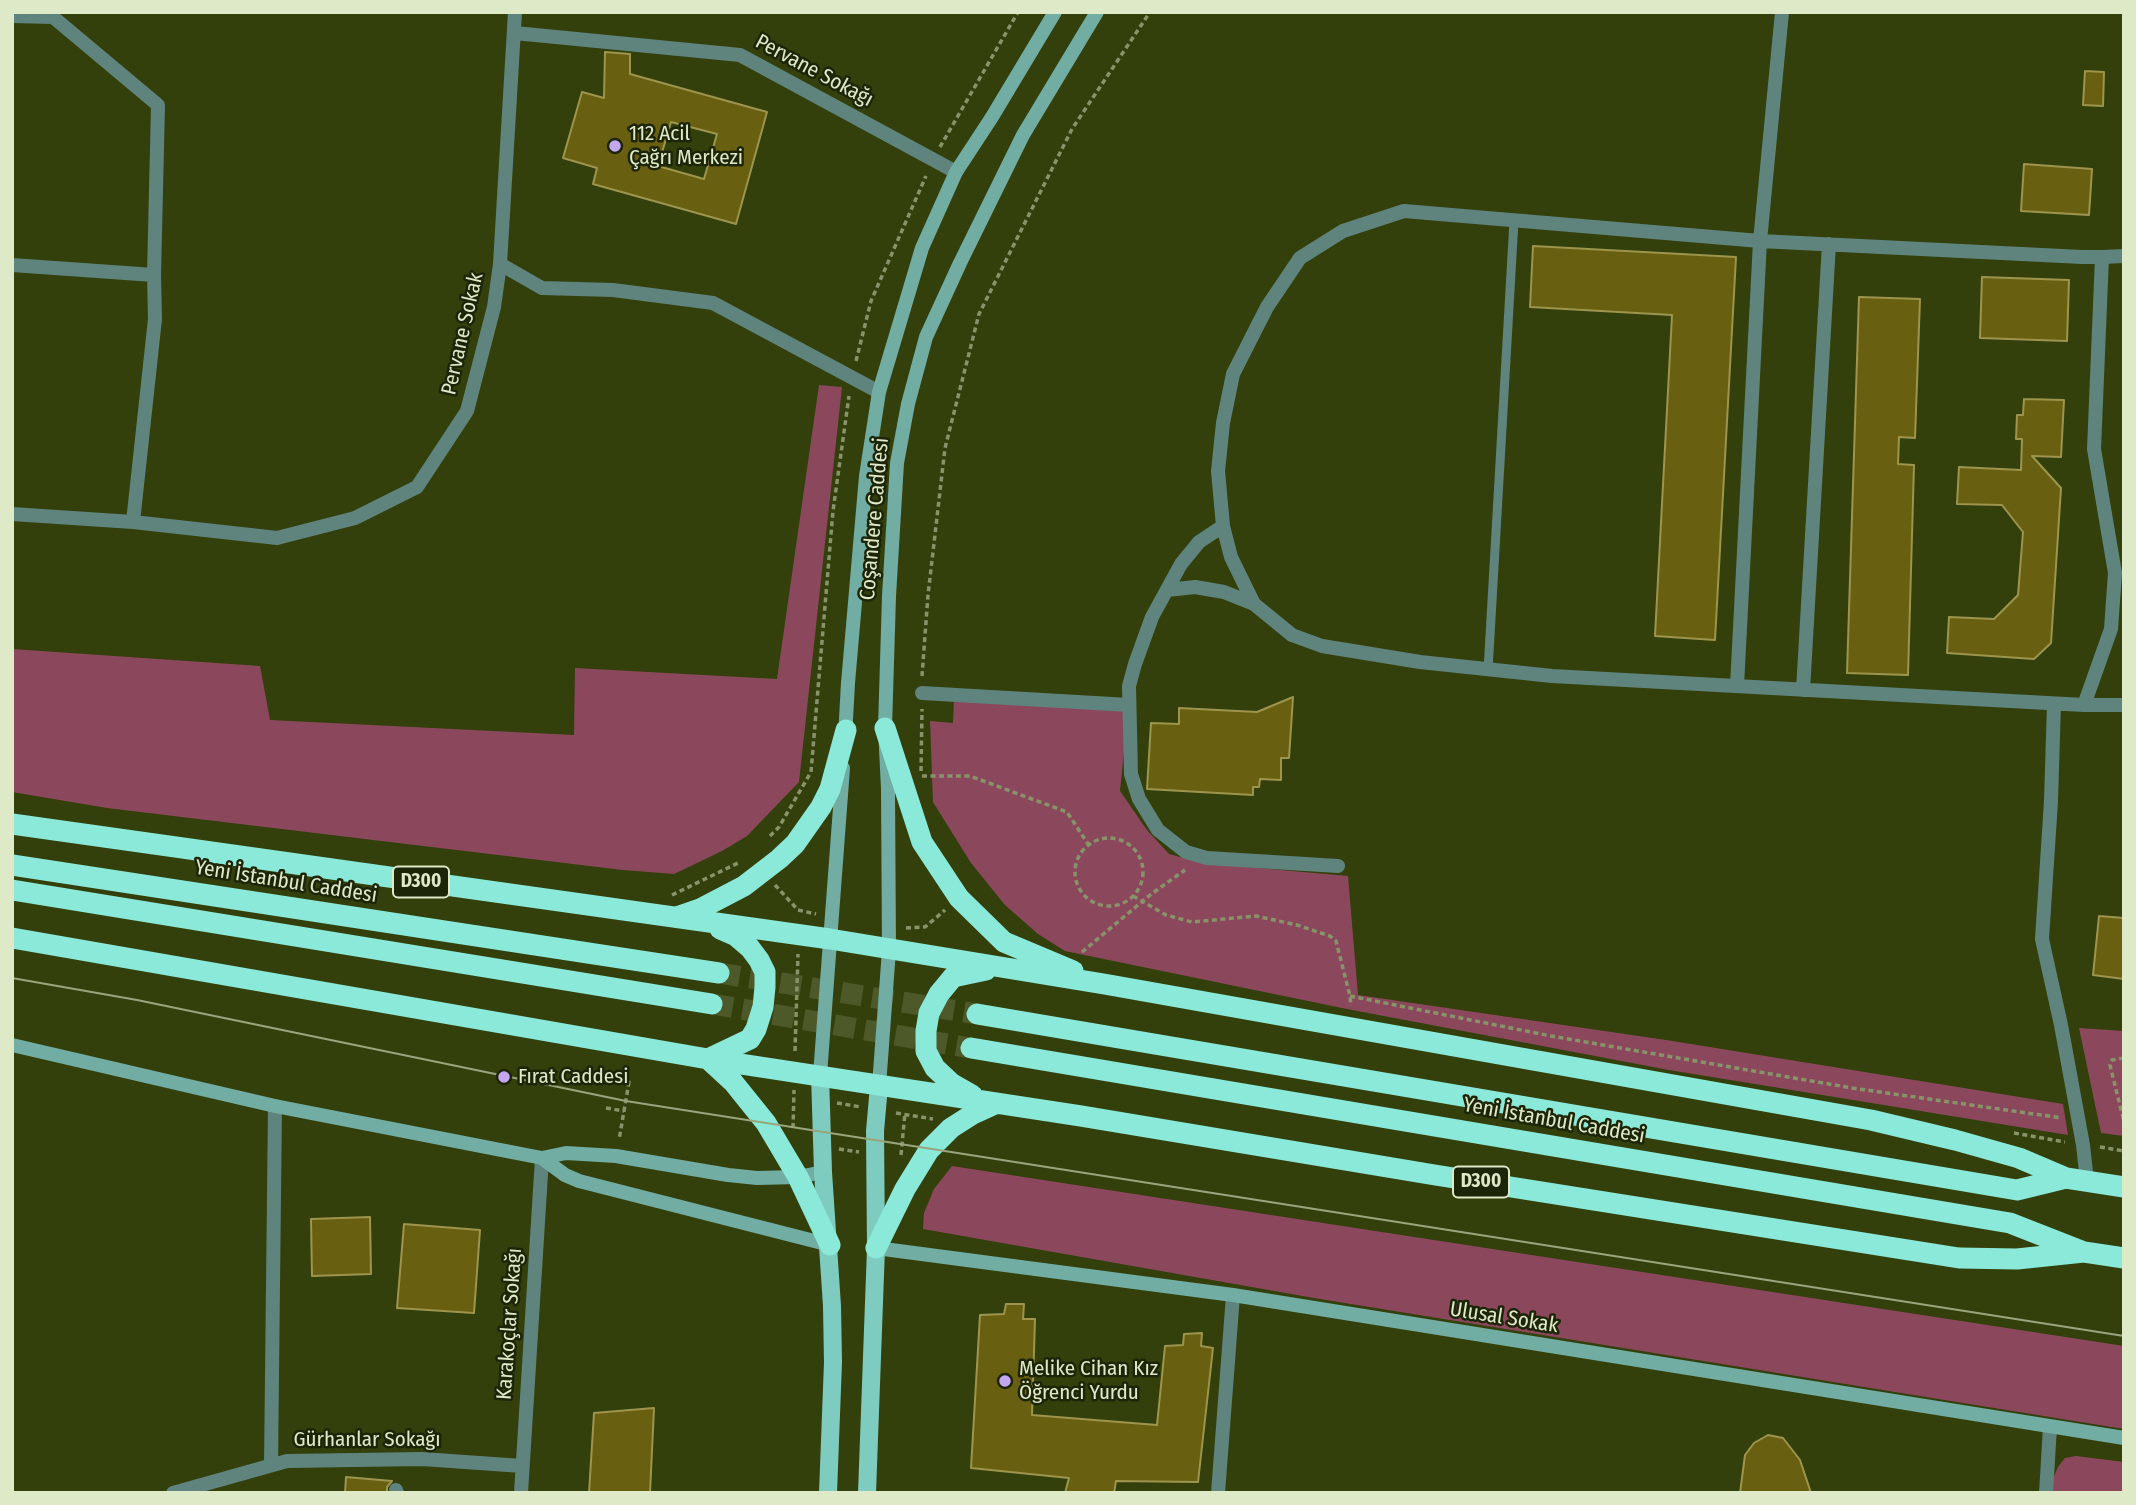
<!DOCTYPE html>
<meta charset="utf-8">
<style>
body{margin:0}
#map{position:relative;width:2136px;height:1505px;overflow:hidden;background:#33400c;font-family:"Fira Sans Condensed",sans-serif}
canvas{display:block}
.frame{position:absolute;inset:0;border:14px solid #dee9c7;pointer-events:none}
</style>
<div id="map">
<canvas width="2136" height="1505"></canvas>
<div class="frame"></div>
</div>
<script>
const ctx = document.querySelector('canvas').getContext('2d');
ctx.lineJoin = 'round';
function fill(path, color) {
  ctx.fillStyle = color;
  ctx.fill(path, 'evenodd');
}
function poly(rows) {
  const path = new Path2D();
  for (const r of rows) {
    if (r.length === 3) {
      path.moveTo(r[0] + r[2], r[1]);
      path.arc(r[0], r[1], r[2], 0, 2 * Math.PI);
      continue;
    }
    path.moveTo(r[0], r[1]);
    for (let i = 2; i < r.length; i += 2) path.lineTo(r[i], r[i + 1]);
  }
  return path;
}
function stroke(path, color, width, dash) {
  ctx.strokeStyle = color;
  ctx.lineWidth = width;
  ctx.lineCap = dash ? 'butt' : 'round';
  ctx.setLineDash(dash || []);
  ctx.stroke(path);
}
function write(font, color, halo, rows, align = 'center') {
  ctx.font = font + ' "Fira Sans Condensed",sans-serif';
  ctx.lineWidth = 5;
  ctx.setLineDash([]);
  ctx.textBaseline = 'middle';
  ctx.strokeStyle = halo;
  ctx.fillStyle = color;
  for (const [text, x, y, turn = 0] of rows) {
    ctx.save();
    ctx.translate(x, y);
    ctx.rotate((+turn || 0) * Math.PI / 180);
    ctx.textAlign = isNaN(turn) ? turn : align;
    if (halo) ctx.strokeText(text, 0, 0);
    ctx.fillText(text, 0, 0);
    ctx.restore();
  }
}
fill(poly([
 [819,385,842,387,799,782,747,836,722,851,674,874,623,870,107,808,12,792,12,649,260,666,270,720,574,735,575,668,777,679],
 [954,700,1128,710,1120,791,1147,830,1169,854,1202,863,1348,876,1358,995,1666,1040,2063,1104,2068,1135,1669,1070,1347,1009,1065,951,1038,934,1005,905,971,863,933,802,930,721,953,723],
 [2079,1028,2124,1031,2124,1136,2101,1133],
 [952,1166,2124,1346,2124,1429,1314,1298,923,1229,924,1213,934,1189],
 [2076,1456,2124,1462,2124,1493,2052,1493,2053,1479,2058,1467,2065,1458]
]), '#8b485c');
const building = poly([
 [605,52,630,54,630,74,767,112,736,224,593,184,597,168,563,158,582,92,604,98,605,52],
 [671,122,717,134,704,179,658,166,671,122],
 [2085,71,2104,72,2103,106,2083,105,2085,71],
 [2024,164,2092,169,2089,215,2021,211,2024,164],
 [1533,246,1736,257,1715,640,1655,636,1672,315,1530,307,1533,246],
 [1982,277,2069,280,2067,341,1980,338,1982,277],
 [1859,297,1920,299,1915,438,1899,437,1898,464,1914,465,1908,675,1847,673,1859,297],
 [2024,399,2064,400,2061,457,2032,456,2061,488,2051,643,2034,659,1947,653,1949,617,1994,619,2018,595,2023,532,2002,505,1957,504,1959,467,2021,470,2022,439,2016,439,2017,415,2023,415,2024,399],
 [1293,697,1289,758,1281,758,1281,780,1260,779,1259,787,1253,787,1253,795,1147,789,1151,723,1179,724,1179,708,1257,712,1293,697],
 [2099,916,2124,918,2124,979,2093,975,2099,916],
 [370,1217,371,1274,312,1276,311,1219,370,1217],
 [404,1224,480,1230,474,1313,397,1308,404,1224],
 [1006,1304,1024,1304,1023,1319,1035,1319,1032,1415,1157,1425,1165,1346,1183,1345,1184,1334,1202,1333,1201,1346,1213,1348,1198,1482,1116,1481,1114,1493,1065,1493,1069,1478,971,1468,980,1315,1004,1314,1006,1304],
 [654,1408,650,1493,589,1493,594,1413,654,1408],
 [1768,1435,1783,1438,1800,1460,1811,1493,1740,1493,1745,1455,1754,1443,1768,1435],
 [346,1477,392,1481,387,1487,387,1493,345,1493,346,1477]
]);
fill(building, '#685f11');
stroke(building, '#9d954d', 2);
stroke(poly([
 [719,973,977,1014],
 [712,1004,971,1048]
]), '#4d5928', 21, [21, 10]);
stroke(poly([
 [940,147,1018,12],
 [856,361,871,301,926,176],
 [922,676,928,595,945,448,979,314,1072,129,1150,12],
 [921,771,922,709],
 [922,776,970,776,1067,812,1088,844],
 [770,836,779,827,811,772,833,511,849,396],
 [1109,872,34],
 [775,885,798,910,816,914],
 [672,895,738,863],
 [1133,896,1166,915,1192,922,1256,916,1297,925,1330,936,1336,941,1350,996,1351,1006],
 [906,928,925,927,945,910],
 [1082,952,1150,895,1185,870],
 [1350,996,1551,1036,1852,1088,2062,1118],
 [795,1051,798,954],
 [2124,1058,2112,1060,2110,1065,2124,1122],
 [612,1078,629,1082,619,1140],
 [837,1103,861,1107],
 [606,1108,624,1111],
 [896,1113,933,1119],
 [793,1128,794,1090],
 [2014,1133,2065,1142],
 [2100,1147,2124,1151],
 [839,1149,859,1152],
 [901,1155,905,1113]
]), '#879368', 3.5, [5, 3.5]);
stroke(poly([
 [1488,670,1514,221]
]), '#5f847d', 9);
stroke(poly([
 [53,12,53,17,158,105,154,275,155,319,133,522],
 [12,16,53,17],
 [515,33,740,55,956,172],
 [2102,257,2124,256],
 [500,264,542,288,613,290,713,303,879,392],
 [12,265,154,275],
 [12,514,133,522,277,538,355,518,417,487,467,411,494,307,500,264,515,12],
 [1223,526,1199,542,1181,564,1152,617,1135,664,1129,686,1131,774,1139,799,1158,830,1186,852,1207,858,1338,866],
 [1167,590,1195,587,1224,592,1254,604],
 [1737,686,1760,241,1782,12],
 [1803,690,1829,244],
 [922,693,1129,705],
 [2054,704,2051,801,2042,939,2061,1025,2083,1145,2087,1181],
 [2084,705,2111,629,2115,573,2094,449,2102,257,2082,257,1760,241,1404,211,1343,231,1300,258,1267,307,1233,374,1223,423,1218,471,1223,526,1231,557,1254,604,1292,635,1322,646,1420,662,1552,676,2084,705,2124,705],
 [271,1465,275,1106],
 [396,1490,397,1493],
 [173,1493,287,1461,422,1459,522,1466],
 [521,1493,542,1158],
 [1218,1493,1233,1295],
 [2046,1493,2050,1427]
]), '#5f847d', 14);
stroke(poly([
 [845,737,848,683,866,476,879,392,922,248,956,172,992,117,1055,12],
 [12,1045,275,1106,542,1158,566,1153,616,1156,728,1175,757,1178,798,1177,823,1172],
 [820,1075,843,768],
 [879,1086,889,950,888,789,885,728,889,596,897,463,908,404,926,337,960,263,1023,135,1097,12],
 [542,1158,565,1175,579,1181,830,1245],
 [876,1248,1233,1295,2124,1438]
]), '#71ada3', 14);
stroke(poly([
 [820,1075,823,1172,832,1306,833,1362,828,1493],
 [867,1493,876,1248,875,1131,879,1086]
]), '#7eccbf', 18);
stroke(poly([
 [885,728,922,842,959,898,1004,942,1073,971],
 [12,824,830,939,1104,984,1871,1120,1955,1140,2019,1158,2066,1178],
 [12,865,719,973],
 [12,890,712,1004],
 [677,917,700,909,744,886,779,859,795,844,821,807,830,789,846,730],
 [12,938,708,1059,1081,1116,1435,1175,1959,1258,2017,1259,2084,1252],
 [977,1014,2017,1190,2066,1178,2124,1187],
 [971,1048,2010,1223,2084,1252,2124,1258],
 [708,1059,733,1082,766,1123,798,1177,830,1245],
 [708,1059,750,1039,756,1029,763,1007,765,987,765,972,759,960,750,948,736,936,720,929],
 [972,1095,951,1083,935,1068,926,1051,926,1031,929,1013,939,994,953,977,986,970],
 [876,1248,905,1189,929,1150,951,1128,973,1114,995,1104]
]), '#8ae9d9', 21);
stroke(poly([
 [12,978,137,1000,626,1101,2124,1336]
]), '#99a57c', 2);
for (const [x, y, r, color] of [
 [615,146,7,"#c5a7f1"],
 [504,1077,7,"#c5a7f1"],
 [1005,1381,7,"#c5a7f1"]
]) {
  const dot = new Path2D();
  dot.arc(x, y, r, 0, 2 * Math.PI);
  ctx.fillStyle = color;
  ctx.fill(dot);
  stroke(dot, '#1d2509', 2.5);
}
for (const [x, y, w] of [
 [421,882,56],
 [1481,1182,56]
]) {
  const box = new Path2D();
  box.roundRect(x - w / 2, y - 15.5, w, 31, 5);
  ctx.fillStyle = '#1d2509';
  ctx.fill(box);
  stroke(box, '#dee9c7', 2);
}
write('bold 19px', '#dee9c7', null, [
 ["D300",421,882],
 ["D300",1481,1182]
]);
write('21px', '#dee9c7', '#1d2509', [
 ["Pervane Sokağı",814,71,28],
 ["Pervane Sokak",463,334,-77],
 ["Coşandere Caddesi",875,519,-85],
 ["Yeni İstanbul Caddesi",286,882,9],
 ["Yeni İstanbul Caddesi",1554,1121,10],
 ["Ulusal Sokak",1504,1318,9],
 ["Karakoçlar Sokağı",510,1324,-86],
 ["Gürhanlar Sokağı",367,1440]
]);
write('21px', '#dee9c7', '#1d2509', [
 ["112 Acil",629,134],
 ["Çağrı Merkezi",629,158],
 ["Fırat Caddesi",518,1077],
 ["Melike Cihan Kız",1019,1369],
 ["Öğrenci Yurdu",1019,1393]
], 'left');
</script>
